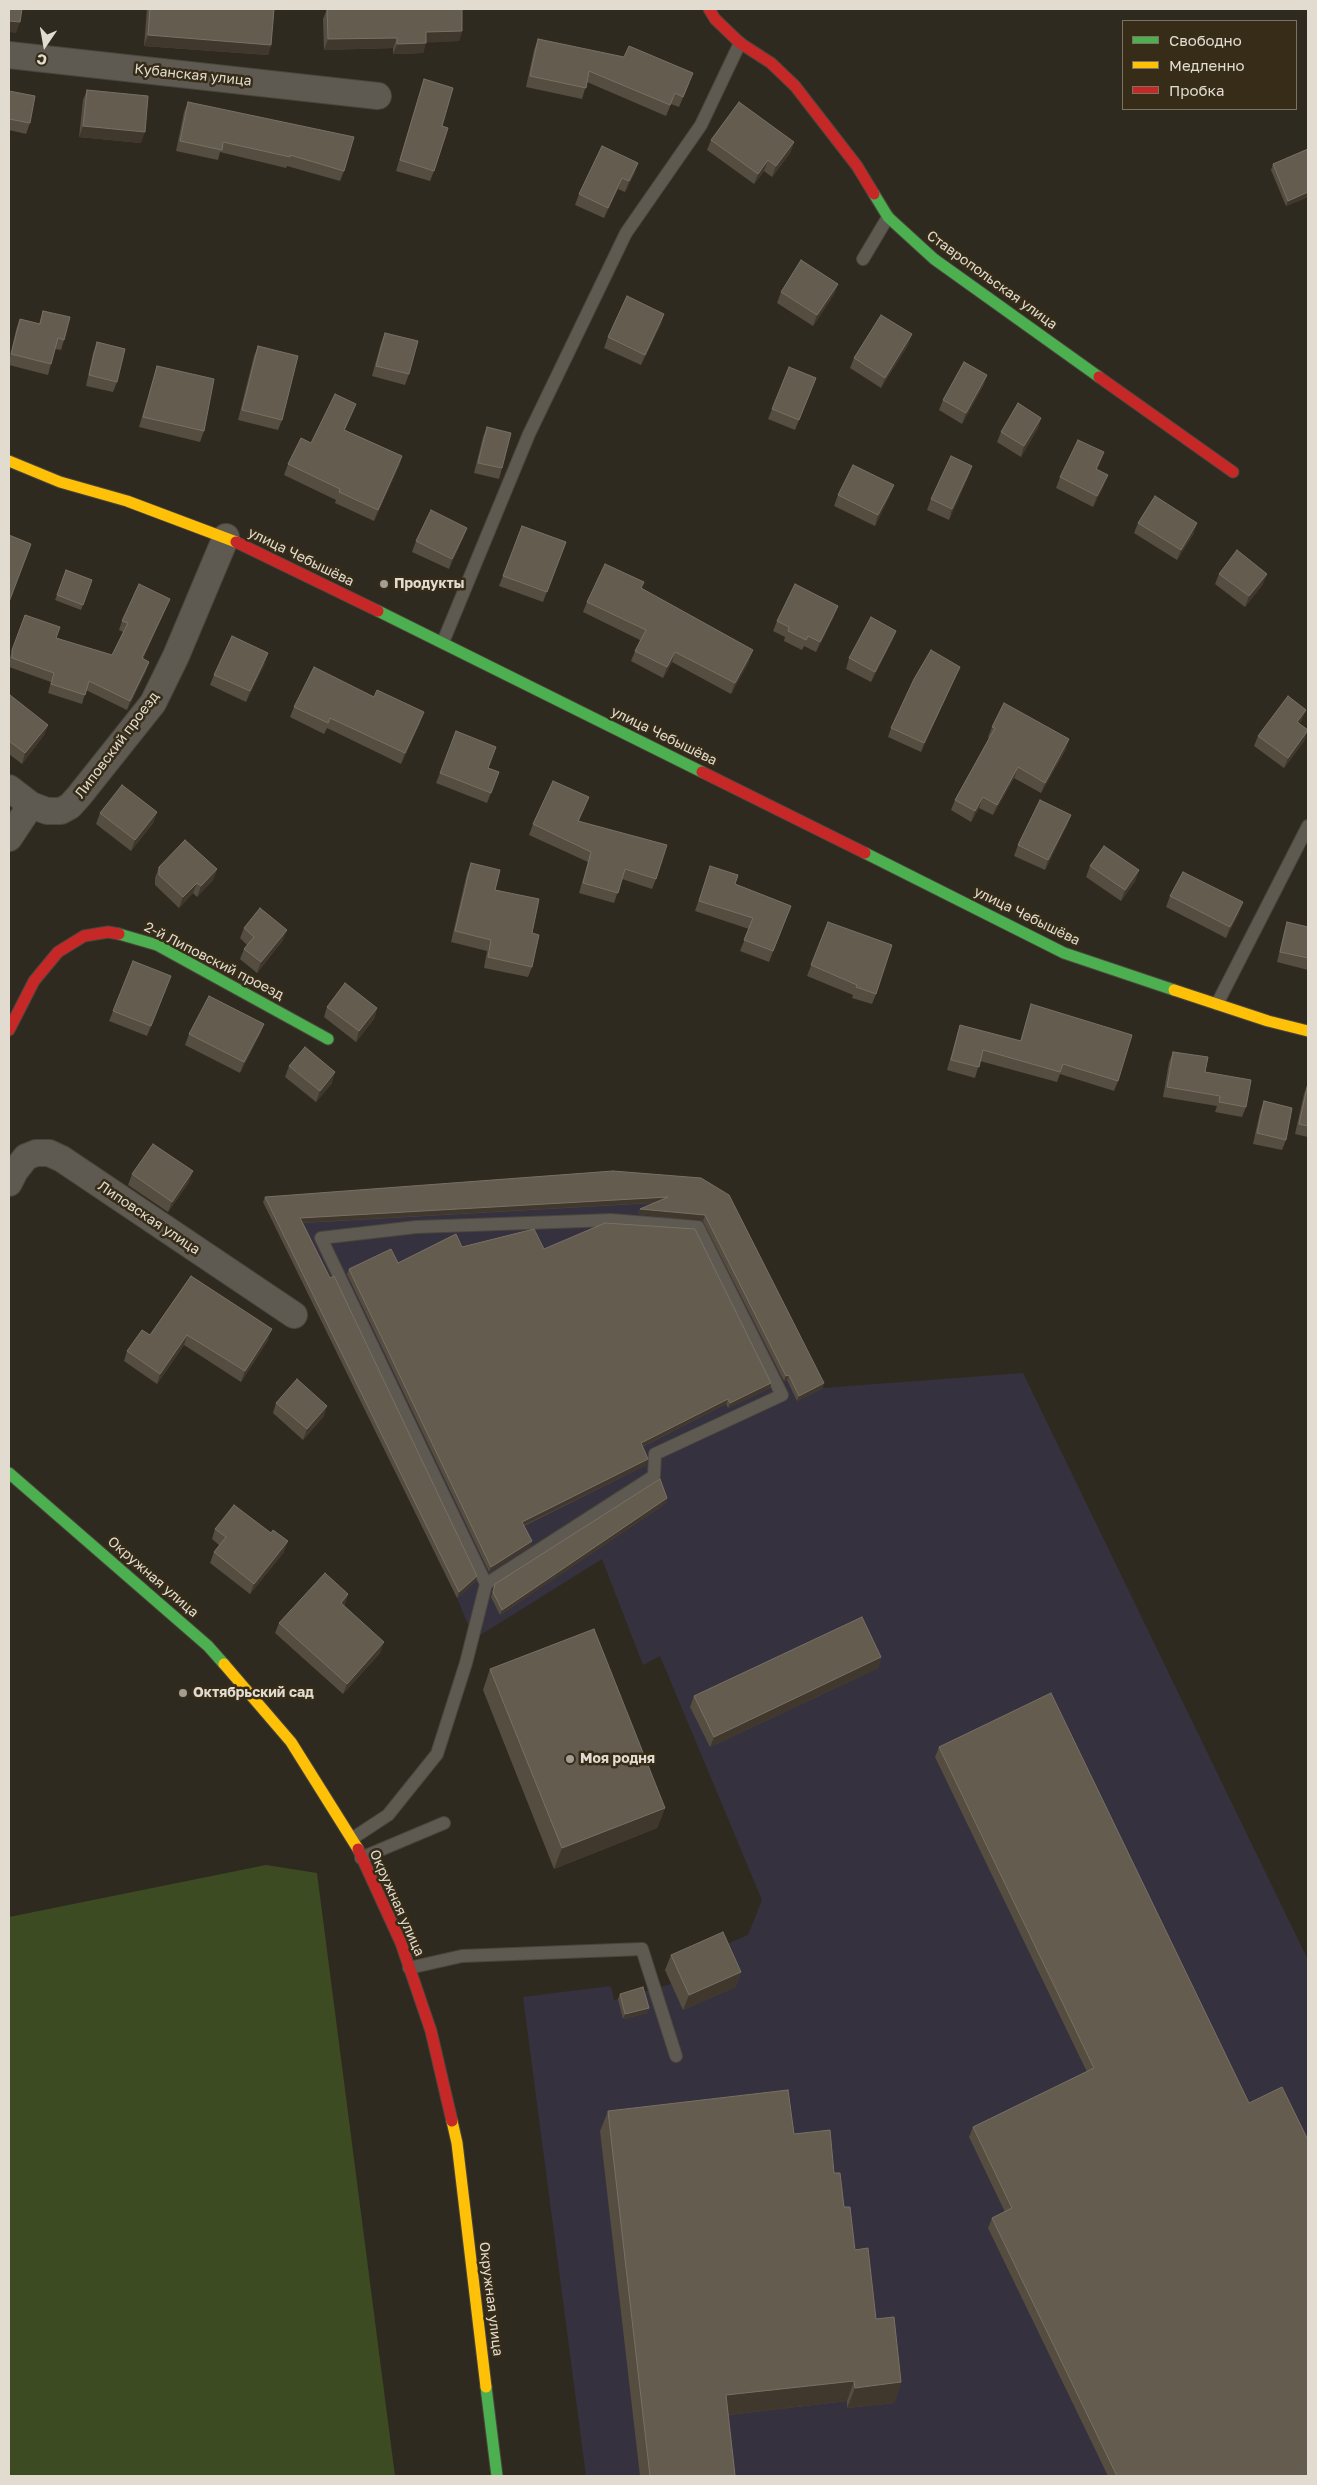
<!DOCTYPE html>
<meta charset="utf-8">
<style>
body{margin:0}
#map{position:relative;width:1317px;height:2485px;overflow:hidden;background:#2f2a1f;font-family:"Golos Text",sans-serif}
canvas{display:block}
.frame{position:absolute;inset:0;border:10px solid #e2dcd0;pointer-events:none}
.legend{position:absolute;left:1122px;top:20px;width:175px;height:90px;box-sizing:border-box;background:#362c18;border:1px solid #7b7262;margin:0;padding:6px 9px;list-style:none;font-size:15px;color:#e2dcd0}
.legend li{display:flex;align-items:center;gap:10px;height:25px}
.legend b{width:25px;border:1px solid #7b7262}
.north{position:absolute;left:20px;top:20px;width:50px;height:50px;-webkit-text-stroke:4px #362c18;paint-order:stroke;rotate:192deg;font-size:14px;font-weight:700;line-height:20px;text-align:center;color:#e2dcd0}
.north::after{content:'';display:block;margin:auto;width:18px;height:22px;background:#e2dcd0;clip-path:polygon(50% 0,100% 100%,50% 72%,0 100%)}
</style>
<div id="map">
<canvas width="1317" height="2485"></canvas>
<div class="frame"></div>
<ul class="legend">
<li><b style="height:6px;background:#4caf50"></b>Свободно</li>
<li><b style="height:6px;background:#ffc107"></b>Медленно</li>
<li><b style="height:6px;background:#c62828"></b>Пробка</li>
</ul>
<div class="north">С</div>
</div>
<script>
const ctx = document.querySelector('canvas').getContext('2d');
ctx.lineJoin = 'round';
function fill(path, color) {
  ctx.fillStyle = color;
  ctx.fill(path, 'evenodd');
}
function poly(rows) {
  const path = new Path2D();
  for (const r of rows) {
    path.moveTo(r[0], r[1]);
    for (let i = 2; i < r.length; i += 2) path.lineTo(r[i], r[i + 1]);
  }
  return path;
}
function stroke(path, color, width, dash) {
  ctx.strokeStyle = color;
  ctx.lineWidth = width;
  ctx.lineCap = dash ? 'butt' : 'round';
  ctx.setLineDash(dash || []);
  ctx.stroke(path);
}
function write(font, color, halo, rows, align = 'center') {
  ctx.font = font + ' "Golos Text",sans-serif';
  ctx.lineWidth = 5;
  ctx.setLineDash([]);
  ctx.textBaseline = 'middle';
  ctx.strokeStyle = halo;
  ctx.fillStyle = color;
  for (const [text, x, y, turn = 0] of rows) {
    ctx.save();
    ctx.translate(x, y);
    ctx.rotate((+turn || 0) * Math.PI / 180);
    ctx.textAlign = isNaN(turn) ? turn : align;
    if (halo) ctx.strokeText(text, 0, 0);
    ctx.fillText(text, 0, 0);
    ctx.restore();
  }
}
fill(poly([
 [611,1176,727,1201,823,1388,1023,1373,1308,1960,1308,2476,586,2476,523,1997,611,1986,614,2000,671,1984,665,1970,748,1935,762,1900,660,1656,643,1665,602,1559,474,1639,457,1598,274,1224]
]), '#36313e');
fill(poly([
 [266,1865,317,1873,395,2476,9,2476,9,1917]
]), '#3d4b23');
const lane = poly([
 [863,259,888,217],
 [443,642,529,434,626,233,701,125,740,43],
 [1217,1004,1308,826],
 [353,1838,388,1815,437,1754,466,1663,486,1584,321,1238,416,1227,611,1220,698,1227,782,1395,655,1454,654,1476,486,1584],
 [361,1858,444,1823],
 [409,1968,462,1956,642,1949,676,2056]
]);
const street = poly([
 [9,55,378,96],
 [9,788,31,805,47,811,61,811,70,806,79,796,153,703,176,656,226,537],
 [9,838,31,805],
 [9,1183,15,1171,26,1157,36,1153,49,1153,62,1159,294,1315]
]);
const fast = poly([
 [874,194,888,217,934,259,1099,377],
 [378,611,702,772],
 [865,853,1064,953,1174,990],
 [119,934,157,945,328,1039],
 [9,1473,208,1646,224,1664],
 [486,2387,497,2476]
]);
const slow = poly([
 [9,461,60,482,127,501,236,542],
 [1174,990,1268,1021,1308,1031],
 [224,1664,291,1742,358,1849],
 [452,2121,457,2143,486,2387]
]);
const jam = poly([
 [709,9,715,19,740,43,771,63,795,86,857,166,874,194],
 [1099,377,1233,472],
 [236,542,378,611],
 [702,772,865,853],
 [9,1030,34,981,58,952,84,936,108,932,119,934],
 [358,1849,401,1943,431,2031,452,2121]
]);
stroke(lane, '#4b463d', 14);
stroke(street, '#4b463d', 28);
stroke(fast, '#4b463d', 13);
stroke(slow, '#4b463d', 13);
stroke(jam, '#4b463d', 13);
stroke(lane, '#5e5a52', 12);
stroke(street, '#5e5a52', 26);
stroke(fast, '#4caf50', 11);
stroke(slow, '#ffc107', 11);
stroke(jam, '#c62828', 11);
fill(poly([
 [147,9,274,9,271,45,268,55,144,46],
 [327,9,462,31,459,41,426,42,423,53,393,54,393,48,324,50,323,19],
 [538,39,689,83,679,107,671,104,666,116,587,82,582,99,526,87,534,50],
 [424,79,442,126,434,171,430,181,396,171],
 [87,90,141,143,79,137,83,100],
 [9,91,30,123,26,134,9,130],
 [188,102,344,171,340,181,287,166,286,168,220,152,218,160,176,151,184,112],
 [711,140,794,142,790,153,772,177,764,171,754,184,707,150],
 [1308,149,1308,197,1286,206,1271,170,1273,164],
 [638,163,634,174,625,192,618,189,604,218,575,205,579,194],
 [838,284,834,294,813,326,777,303,781,292],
 [43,311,64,340,61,350,55,349,51,364,48,375,9,365,9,361,16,330,20,319,39,324],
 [664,314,661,324,641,365,604,348,608,337],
 [385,333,409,374,405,385,372,376,381,343],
 [912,334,908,345,881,388,850,368,854,358],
 [97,342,117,382,113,392,86,386,93,353],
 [258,346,282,420,278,430,238,420,254,356],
 [157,366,204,431,200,442,139,427,154,376],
 [987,375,983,386,962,424,939,410,943,400],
 [816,378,795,430,768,419,772,409],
 [356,404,352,414,345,430,402,456,399,466,374,521,335,503,336,500,284,475,288,464,311,443],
 [1041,418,1038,428,1021,457,997,442,1001,432],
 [487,427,502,468,499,479,474,473,483,437],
 [1100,463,1097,469,1104,485,1093,507,1056,488,1060,477],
 [972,466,968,477,949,520,927,510,931,499],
 [838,495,890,495,875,526,834,506],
 [1138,523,1194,533,1177,560,1134,533],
 [522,526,566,542,543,602,499,586],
 [467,528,463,538,449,569,412,552,416,541],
 [66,570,92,580,81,610,55,600],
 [1219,574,1263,584,1245,607,1215,584],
 [642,588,749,661,731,694,672,662,663,678,631,661,635,651,640,640,583,612,587,602],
 [838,606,834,616,816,652,804,646,802,650,784,641,785,637,773,631,777,621],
 [166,608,143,659,146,671,127,710,86,690,82,704,48,693,51,682,9,667,9,660,25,615,56,638,112,655,123,632,119,630,122,621],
 [896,631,892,641,871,682,846,669,849,658],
 [265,663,246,702,210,685,214,675],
 [956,675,921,752,888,737,891,728],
 [9,697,48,725,44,735,22,764,9,754],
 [294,707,420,723,401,764,327,728,324,734,290,717],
 [1302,720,1299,724,1308,730,1304,741,1284,768,1254,746,1258,736],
 [992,727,1066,749,1041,793,1014,778,993,815,979,808,971,822,951,810,955,800,989,738,988,737],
 [488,768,499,772,487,803,436,783,440,773],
 [589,797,579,821,656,879,652,889,622,879,614,903,579,893,588,862,529,835,533,824],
 [157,812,153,823,131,851,96,824,100,813],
 [1071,815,1067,825,1045,870,1014,856,1018,845],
 [471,863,495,890,532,933,532,967,528,977,484,968,487,951,451,942,467,873],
 [710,866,735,884,791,906,769,962,740,951,749,929,695,911],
 [1090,866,1139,870,1135,881,1121,901,1086,877],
 [159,867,217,869,213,880,197,897,193,893,179,908,155,885,155,878],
 [1170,896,1239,913,1226,938,1166,907],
 [828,922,876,994,872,1004,852,998,853,995,807,976],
 [1287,922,1308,927,1308,970,1277,962,1284,932],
 [244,928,283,940,257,973,240,959,244,949,247,945,240,938],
 [171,976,147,1036,109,1021,113,1011],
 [1031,1004,1118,1081,1114,1091,1060,1074,1057,1082,980,1061,975,1078,947,1070,957,1035,960,1025,1020,1041],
 [327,1007,377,1008,374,1019,356,1042,324,1017],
 [264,1024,260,1034,240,1073,185,1045,189,1034],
 [1173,1052,1246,1107,1242,1117,1215,1112,1217,1106,1163,1097,1169,1062],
 [289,1066,332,1083,316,1102,285,1077],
 [1308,1083,1308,1137,1295,1134,1304,1094],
 [1264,1101,1286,1140,1282,1150,1253,1144,1260,1112],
 [132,1174,189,1182,168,1212,128,1185],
 [701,1178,823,1388,797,1401,787,1380,784,1381,703,1221,638,1214,640,1209,653,1203,303,1223,476,1581,457,1598,263,1202,265,1197],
 [462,1247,544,1249,771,1383,770,1388,728,1408,726,1404,642,1447,646,1465,524,1526,532,1541,530,1546,489,1572,347,1274,349,1269,398,1263],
 [191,1276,268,1340,241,1382,184,1345,157,1384,124,1361,127,1351,150,1335],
 [276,1403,324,1416,303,1440,273,1413],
 [667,1498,665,1504,500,1615,491,1597,495,1584],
 [215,1529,271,1533,284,1552,250,1594,210,1563,214,1552,219,1545,212,1539],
 [348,1594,344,1606,380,1653,343,1694,275,1633,279,1623],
 [881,1657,878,1668,710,1747,690,1707,694,1696],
 [490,1669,665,1808,657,1828,554,1869,483,1690],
 [939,1747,1308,2476,1108,2476,988,2228,992,2218,1005,2212,969,2137,973,2127,1087,2072,935,1757],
 [671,1955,741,1972,735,1987,683,2010,665,1970],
 [620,1994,649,2008,647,2013,623,2019,618,1999],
 [608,2111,794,2134,834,2173,844,2207,855,2250,876,2319,901,2382,894,2403,847,2408,847,2401,728,2415,735,2475,735,2476,640,2476,600,2131]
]), '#564d41');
fill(poly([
 [9,21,20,22,16,33,9,32],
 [462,31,459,41,422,43,426,32],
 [148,35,271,45,268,55,144,46],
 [397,38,393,48,324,50,328,39],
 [426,43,423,53,393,54,397,44],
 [83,126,145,132,141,143,79,137],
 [794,142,790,153,772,177,776,166],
 [768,160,764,171,754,184,758,174],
 [638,163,634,174,625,192,629,181],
 [622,178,618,189,604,218,608,208],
 [1308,192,1308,197,1286,206,1288,201],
 [838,284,834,294,813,326,817,315],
 [664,314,661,324,641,365,645,355],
 [912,334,908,345,881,388,885,378],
 [987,375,983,386,962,424,966,413],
 [356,404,352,414,340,440,344,430],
 [1041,418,1038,428,1021,457,1024,446],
 [1104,452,1100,463,1092,479,1096,469],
 [402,456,399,466,374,521,378,510],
 [972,466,968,477,949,520,952,509],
 [1108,475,1104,485,1093,507,1097,496],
 [894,485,890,495,875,526,878,515],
 [1197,523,1194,533,1177,560,1181,550],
 [467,528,463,538,449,569,452,559],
 [1267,574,1263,584,1245,607,1249,596],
 [170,599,166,608,139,667,142,658],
 [838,606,834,616,816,652,820,642],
 [896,631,892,641,871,682,875,672],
 [753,650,749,661,731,694,735,683],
 [675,652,672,662,663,678,667,667],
 [268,653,265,663,246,702,250,691],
 [149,662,146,671,127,710,130,701],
 [960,667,956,675,921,752,924,743],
 [1306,710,1302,720,1293,733,1297,722],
 [424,712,420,723,401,764,405,753],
 [48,725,44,735,22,764,25,753],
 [1308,730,1304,741,1284,768,1288,758],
 [1069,739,1066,749,1041,793,1045,783],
 [1018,767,1014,778,993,815,997,805],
 [589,797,585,808,574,831,578,821],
 [983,797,979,808,971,822,975,811],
 [157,812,153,823,131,851,135,840],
 [1071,815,1067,825,1045,870,1048,860],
 [217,869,213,880,197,897,201,886],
 [1139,870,1135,881,1121,901,1125,890],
 [197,883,193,893,179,908,183,897],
 [1243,902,1239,913,1226,938,1230,927],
 [287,930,283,940,257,973,261,962],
 [377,1008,374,1019,356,1042,359,1031],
 [264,1024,260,1034,240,1073,244,1062],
 [335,1072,332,1083,316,1102,320,1091],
 [193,1171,189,1182,168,1212,172,1202],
 [668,1197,666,1202,298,1223,300,1218],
 [640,1209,705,1215,703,1221,638,1214],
 [272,1329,268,1340,241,1382,245,1371],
 [187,1335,184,1345,157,1384,160,1374],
 [789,1375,787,1380,784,1381,786,1376],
 [771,1383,770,1388,728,1408,730,1403],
 [824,1383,823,1388,797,1401,799,1396],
 [728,1399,726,1404,639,1448,641,1443],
 [327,1406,324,1416,303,1440,307,1429],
 [648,1459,646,1465,520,1527,522,1522],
 [667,1498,665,1504,500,1615,502,1610],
 [288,1541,284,1552,250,1594,254,1584],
 [532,1541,530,1546,489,1572,491,1567],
 [477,1576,476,1581,457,1598,459,1592],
 [348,1594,344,1605,337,1613,341,1603],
 [384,1642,380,1653,343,1694,347,1684],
 [881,1657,878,1668,710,1747,714,1737],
 [665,1808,657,1828,554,1869,562,1848],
 [741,1972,735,1987,683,2010,689,1995],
 [649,2008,647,2013,623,2019,625,2014],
 [854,2381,847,2401,719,2416,726,2395],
 [901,2382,894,2403,847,2408,855,2388]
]), '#40382d');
const building = poly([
 [9,9,22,9,20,22,9,21,9,9],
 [150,9,274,9,271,45,148,35,150,9],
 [327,9,462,9,462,31,426,32,426,43,397,44,397,38,328,39,327,9],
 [538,39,624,57,629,46,693,73,683,97,675,93,670,105,589,71,586,88,530,76,538,39],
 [424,79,453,88,442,126,448,128,434,171,400,160,424,79],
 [87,90,148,96,145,132,83,126,87,90],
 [9,91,35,96,30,123,9,119,9,91],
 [188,102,354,137,344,171,290,155,290,157,223,142,222,150,180,141,188,102],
 [739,102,794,142,776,166,768,160,758,174,711,140,739,102],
 [602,146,638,163,629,181,622,178,608,208,579,194,602,146],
 [1308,149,1308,192,1288,201,1273,164,1308,149],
 [801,260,838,284,817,315,781,292,801,260],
 [627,296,664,314,645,355,608,337,627,296],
 [43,311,70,317,64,340,58,338,51,364,11,354,20,319,40,324,43,311],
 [881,315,912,334,885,378,854,358,881,315],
 [385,333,418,341,409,374,376,366,385,333],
 [97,342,125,349,117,382,89,375,97,342],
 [258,346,298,356,282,420,242,410,258,346],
 [964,362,987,375,966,413,943,400,964,362],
 [157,366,214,379,204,431,143,417,157,366],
 [789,367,816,378,799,420,772,409,789,367],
 [335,394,356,404,344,430,402,456,378,510,339,492,340,489,288,464,301,438,311,443,335,394],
 [1018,403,1041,418,1024,446,1001,432,1018,403],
 [487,427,511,433,502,468,478,463,487,427],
 [1078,440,1104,452,1096,469,1108,475,1097,496,1060,477,1078,440],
 [951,456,972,466,952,509,931,499,951,456],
 [853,465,894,485,878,515,838,495,853,465],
 [1155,496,1197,523,1181,550,1138,523,1155,496],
 [431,510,467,528,452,559,416,541,431,510],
 [522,526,566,542,547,592,503,576,522,526],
 [9,535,31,544,9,602,9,535],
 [1237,550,1267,574,1249,596,1219,574,1237,550],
 [605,564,644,582,641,588,753,650,735,683,675,652,667,667,635,651,646,630,587,602,605,564],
 [66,570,92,580,83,605,57,595,66,570],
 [139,584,170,599,142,658,149,662,130,701,89,681,85,695,51,684,54,673,12,658,12,650,25,615,60,627,56,638,112,655,128,623,122,621,139,584],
 [795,584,838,606,820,642,808,636,806,640,788,631,789,627,777,621,795,584],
 [871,617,896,631,875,672,849,658,871,617],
 [232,636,268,653,250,691,214,675,232,636],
 [931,650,960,667,924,743,891,728,914,679,931,650],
 [314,667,374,697,377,690,424,712,405,753,330,718,328,723,294,707,314,667],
 [10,695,48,725,25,753,9,741,9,697,10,695],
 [1288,696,1306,710,1297,722,1308,730,1288,758,1258,736,1288,696],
 [1004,703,1069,739,1045,783,1018,767,997,805,983,797,975,811,955,800,995,728,992,727,1004,703],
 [456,731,496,747,488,768,499,772,491,793,440,773,456,731],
 [553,781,589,797,578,821,667,845,656,879,625,869,618,893,583,883,591,852,533,824,553,781],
 [122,785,157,812,135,840,100,813,122,785],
 [1040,800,1071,815,1048,860,1018,845,1040,800],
 [185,840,217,869,201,886,197,883,183,897,159,875,159,867,185,840],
 [1104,846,1139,870,1125,890,1090,866,1104,846],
 [471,863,500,870,495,890,539,899,532,933,539,935,532,967,488,957,491,940,455,931,471,863],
 [710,866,738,875,735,884,791,906,773,951,744,940,753,918,699,901,710,866],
 [1183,872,1243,902,1230,927,1170,896,1183,872],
 [260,908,287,930,261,962,244,949,254,937,244,928,260,908],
 [828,922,892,945,876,994,856,987,857,985,811,965,828,922],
 [1287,922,1308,927,1308,958,1280,952,1287,922],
 [133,961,171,976,151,1026,113,1011,133,961],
 [345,983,377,1008,359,1031,327,1007,345,983],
 [209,996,264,1024,244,1062,189,1034,209,996],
 [1031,1004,1132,1035,1118,1081,1063,1064,1060,1072,983,1050,979,1067,951,1060,960,1025,1021,1041,1031,1004],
 [305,1047,335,1072,320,1091,289,1066,305,1047],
 [1173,1052,1208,1057,1205,1072,1251,1080,1246,1107,1219,1102,1220,1096,1167,1087,1173,1052],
 [1308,1083,1308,1126,1299,1124,1308,1083],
 [1264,1101,1292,1108,1286,1140,1257,1133,1264,1101],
 [153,1144,193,1171,172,1202,132,1174,153,1144],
 [613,1171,701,1178,729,1195,824,1383,799,1396,789,1375,786,1376,705,1215,640,1209,668,1197,300,1218,330,1278,334,1276,477,1576,459,1592,265,1197,613,1171],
 [605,1223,695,1229,771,1383,730,1403,728,1399,641,1443,648,1459,522,1522,532,1541,491,1567,349,1269,391,1249,398,1263,456,1234,462,1247,534,1229,544,1249,605,1223],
 [191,1276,272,1329,245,1371,187,1335,160,1374,127,1351,142,1330,150,1335,191,1276],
 [297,1379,327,1406,307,1429,276,1403,297,1379],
 [660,1479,667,1498,502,1610,493,1592,495,1584,660,1479],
 [234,1505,271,1533,273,1530,288,1541,254,1584,214,1552,226,1537,215,1529,234,1505],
 [325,1573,348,1594,341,1603,384,1642,347,1684,279,1623,325,1573],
 [862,1617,881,1657,714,1737,694,1696,862,1617],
 [594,1629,665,1808,562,1848,490,1669,594,1629],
 [1051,1693,1249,2103,1282,2087,1308,2140,1308,2476,1117,2476,992,2218,1012,2208,973,2127,1094,2068,939,1747,1051,1693],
 [723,1932,741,1972,689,1995,671,1955,723,1932],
 [643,1987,649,2008,625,2014,620,1994,643,1987],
 [788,2090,794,2134,830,2130,834,2173,840,2173,844,2207,850,2207,855,2250,868,2248,876,2319,894,2317,901,2382,855,2388,854,2381,726,2395,735,2475,721,2476,650,2476,608,2111,788,2090]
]);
fill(building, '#655c50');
stroke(building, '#787064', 1);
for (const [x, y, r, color] of [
 [384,584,5,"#a39e92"],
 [183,1693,5,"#a39e92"],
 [570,1759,5,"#a39e92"]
]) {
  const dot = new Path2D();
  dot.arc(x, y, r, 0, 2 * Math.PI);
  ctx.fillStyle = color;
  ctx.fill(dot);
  stroke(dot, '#362c18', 2);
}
write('14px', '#e2dcd0', '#362c18', [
 ["Кубанская улица",193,75,6],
 ["Ставропольская улица",992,280,36],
 ["улица Чебышёва",301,557,26],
 ["улица Чебышёва",664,736,26],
 ["Липовский проезд",117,745,-53],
 ["улица Чебышёва",1027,916,26],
 ["2-й Липовский проезд",214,961,27],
 ["Липовская улица",149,1218,34],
 ["Окружная улица",153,1577,41],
 ["Окружная улица",397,1903,66],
 ["Окружная улица",491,2299,83]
]);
write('bold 14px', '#e2dcd0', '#362c18', [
 ["Продукты",394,584],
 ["Октябрьский сад",193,1693],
 ["Моя родня",580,1759]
], 'left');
</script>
